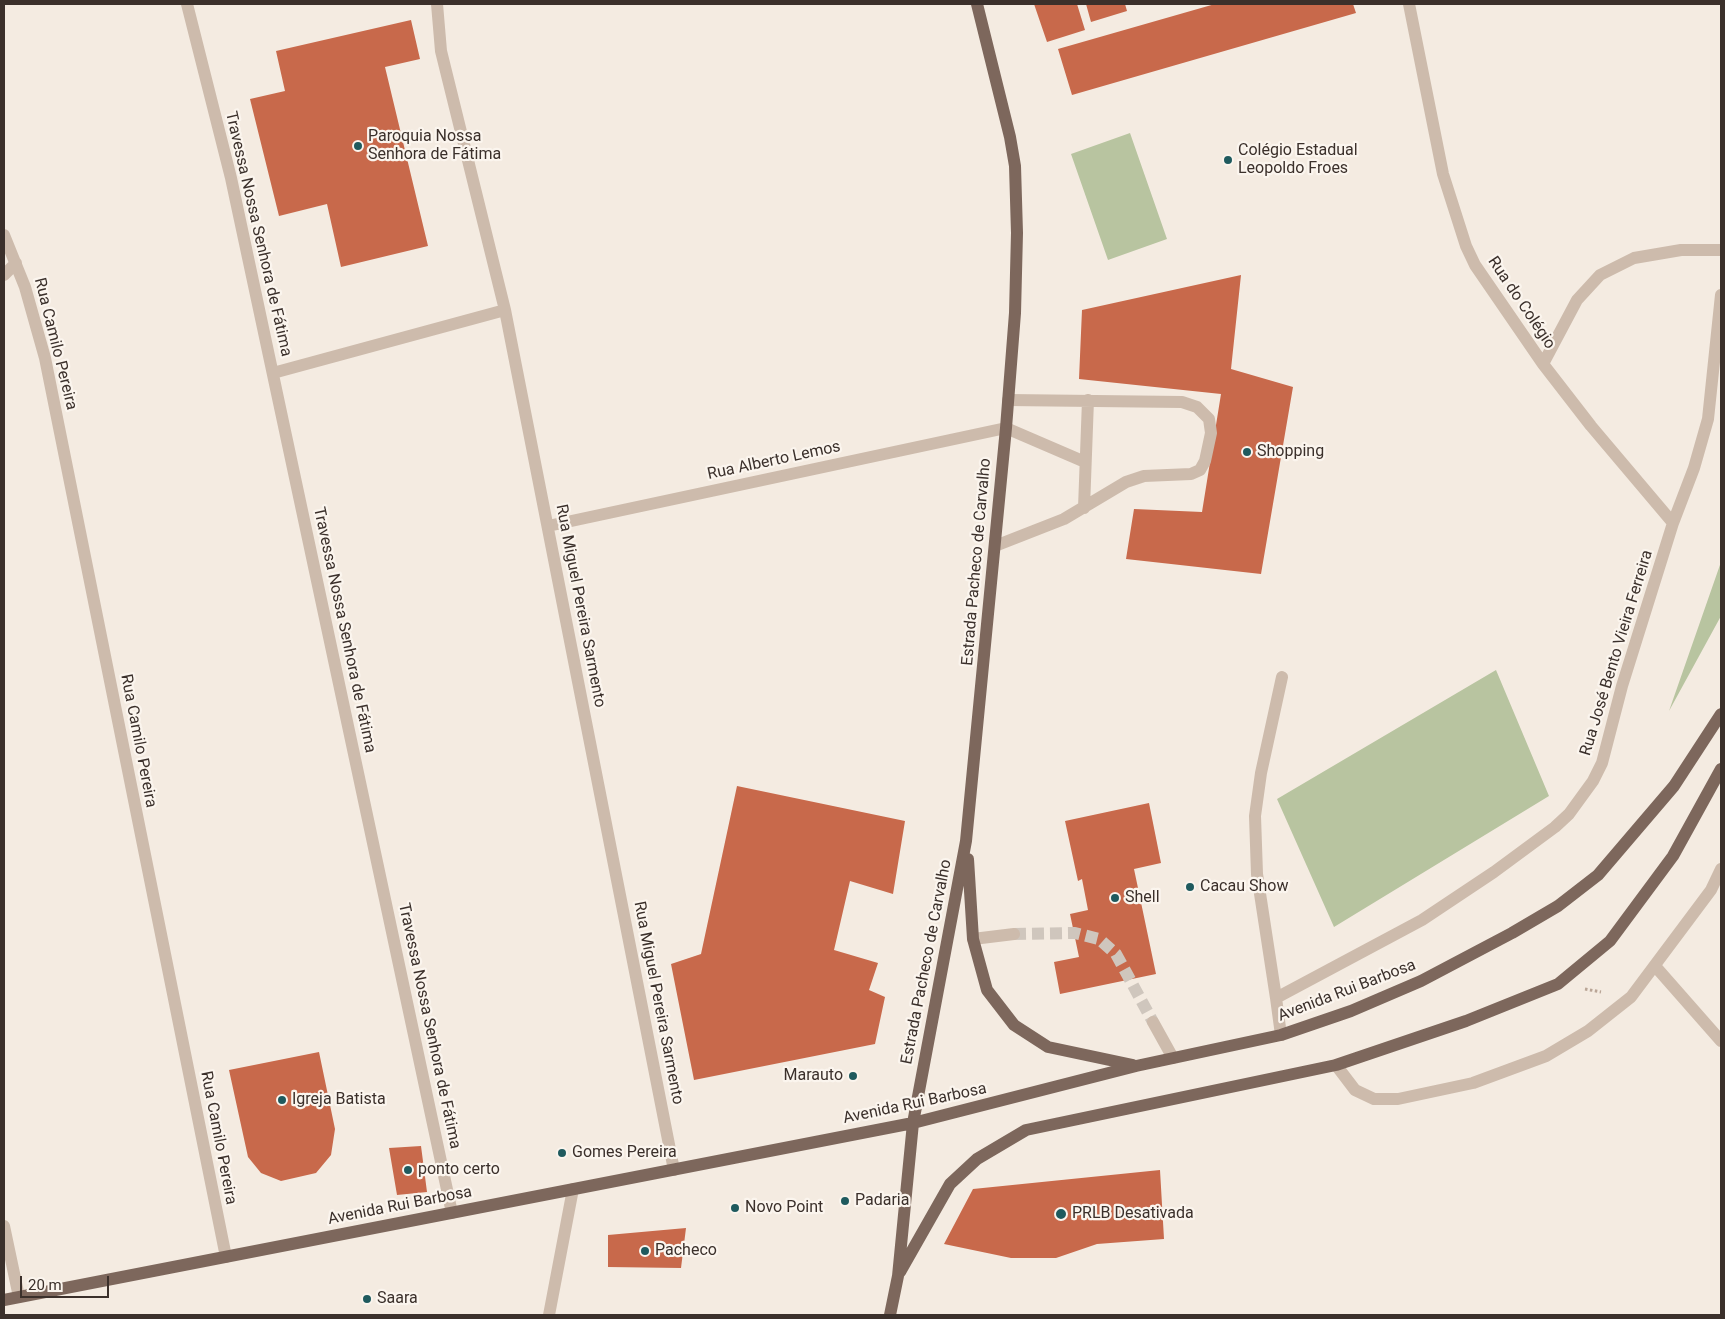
<!DOCTYPE html>
<meta charset="utf-8">
<style>
body{margin:0}
#map{position:relative;width:1725px;height:1319px;overflow:hidden;background:#f4ebe1;font-family:Roboto,sans-serif}
canvas{display:block}
.frame{position:absolute;inset:0;border:5px solid #3b302b;pointer-events:none}
.scale{position:absolute;left:20px;top:1276px;width:89px;height:22px;box-sizing:border-box;border:2px solid #3b302b;border-top:0;padding-left:6px;font-size:15px;line-height:18px;white-space:nowrap;color:#3b302b;-webkit-text-stroke:4px #fbf5ee;paint-order:stroke}
</style>
<div id="map">
<canvas width="1725" height="1319"></canvas>
<div class="frame"></div>
<div class="scale">20 m</div>
</div>
<script>
const ctx = document.querySelector('canvas').getContext('2d');
ctx.lineJoin = 'round';
function fill(path, color) {
  ctx.fillStyle = color;
  ctx.fill(path, 'evenodd');
}
function poly(rows) {
  const path = new Path2D();
  for (const r of rows) {
    path.moveTo(r[0], r[1]);
    for (let i = 2; i < r.length; i += 2) path.lineTo(r[i], r[i + 1]);
  }
  return path;
}
function stroke(path, color, width, dash) {
  ctx.strokeStyle = color;
  ctx.lineWidth = width;
  ctx.lineCap = dash ? 'butt' : 'round';
  ctx.setLineDash(dash || []);
  ctx.stroke(path);
}
function write(font, color, halo, rows, align = 'center') {
  ctx.font = font + ' Roboto,sans-serif';
  ctx.lineWidth = 4.5;
  ctx.setLineDash([]);
  ctx.textBaseline = 'middle';
  ctx.strokeStyle = halo;
  ctx.fillStyle = color;
  for (const [text, x, y, turn = 0] of rows) {
    ctx.save();
    ctx.translate(x, y);
    ctx.rotate((+turn || 0) * Math.PI / 180);
    ctx.textAlign = isNaN(turn) ? turn : align;
    if (halo) ctx.strokeText(text, 0, 0);
    ctx.fillText(text, 0, 0);
    ctx.restore();
  }
}
fill(poly([
 [1130,133,1167,239,1108,260,1071,154],
 [1721,562,1721,616,1669,711],
 [1496,670,1549,796,1334,927,1277,799]
]), '#b8c4a0');
fill(poly([
 [1034,4,1077,4,1085,30,1047,42],
 [1086,4,1125,4,1127,11,1091,22],
 [1215,4,1353,4,1356,13,1072,95,1058,49],
 [411,20,420,59,385,67,428,246,341,267,327,204,279,216,250,99,285,91,276,51],
 [1241,275,1231,369,1293,387,1261,574,1126,559,1134,509,1202,512,1221,394,1079,379,1082,310],
 [737,786,905,821,893,894,850,881,834,950,878,963,869,990,885,997,875,1044,694,1080,671,964,701,954],
 [1149,803,1161,863,1134,869,1156,974,1060,994,1054,962,1079,957,1070,914,1088,910,1082,879,1078,881,1065,821],
 [319,1052,335,1129,331,1155,316,1173,281,1181,261,1173,248,1157,229,1070],
 [421,1146,427,1192,397,1195,389,1148],
 [1160,1170,1164,1239,1097,1244,1056,1258,1011,1258,944,1244,973,1189],
 [686,1228,681,1268,608,1267,608,1235]
]), '#c8694b');
stroke(poly([
 [1014,934,1075,933,1099,939,1116,954,1153,1022]
]), '#cfc6bd', 12, [12, 6]);
stroke(poly([
 [1585,989,1601,992]
]), '#b9a596', 3, [2.5, 2.5]);
stroke(poly([
 [187,4,231,178,452,1213],
 [437,4,441,51,505,310,674,1170],
 [1409,4,1443,174,1466,246,1475,265,1543,364,1591,426,1673,523],
 [4,235,25,287,45,358,226,1257],
 [4,275,16,263],
 [1543,364,1577,300,1600,275,1634,258,1681,250,1721,250],
 [273,373,505,310],
 [1084,508,1088,400],
 [548,526,1006,428,1085,462],
 [995,546,1064,519,1126,482,1144,476,1191,474,1200,470,1205,461,1211,433,1209,419,1197,407,1182,402,1008,400],
 [973,939,1014,934],
 [1655,966,1721,1041],
 [1276,998,1257,874,1255,816,1261,773,1282,677],
 [1153,1022,1173,1058],
 [1281,1035,1276,998,1422,920,1494,872,1555,827,1569,814,1593,781,1602,763,1622,686,1673,523,1694,468,1708,419,1721,295],
 [1336,1065,1355,1090,1374,1099,1398,1099,1473,1083,1546,1056,1588,1031,1631,997,1711,890,1721,869],
 [4,1226,19,1297],
 [549,1315,573,1189]
]), '#cdbbac', 12);
stroke(poly([
 [968,859,973,939,987,990,1014,1025,1048,1047,1133,1065],
 [900,1272,950,1184,977,1159,1026,1130,1336,1065,1466,1021,1558,984,1610,941,1673,856,1721,769],
 [4,1300,913,1123,1136,1066,1281,1035,1351,1011,1421,981,1512,933,1558,906,1598,875,1674,786,1721,714],
 [890,1315,898,1276,913,1123,966,841,1006,428,1015,313,1017,233,1015,166,1010,137,977,4]
]), '#7d675c', 12);
for (const [x, y, r, color] of [
 [358,146,5,"#1f5a5e"],
 [1228,160,5,"#1f5a5e"],
 [1247,452,5,"#1f5a5e"],
 [1190,887,5,"#1f5a5e"],
 [1115,898,5,"#1f5a5e"],
 [853,1076,5,"#1f5a5e"],
 [282,1100,5,"#1f5a5e"],
 [562,1153,5,"#1f5a5e"],
 [408,1170,5,"#1f5a5e"],
 [845,1201,5,"#1f5a5e"],
 [735,1208,5,"#1f5a5e"],
 [1061,1214,6,"#1f5a5e"],
 [645,1251,5,"#1f5a5e"],
 [367,1299,5,"#1f5a5e"]
]) {
  const dot = new Path2D();
  dot.arc(x, y, r, 0, 2 * Math.PI);
  ctx.fillStyle = color;
  ctx.fill(dot);
  stroke(dot, '#fbf5ee', 2);
}
write('16px', '#3b302b', '#fbf5ee', [
 ["Paroquia Nossa",368,137],
 ["Senhora de Fátima",368,155],
 ["Colégio Estadual",1238,151],
 ["Leopoldo Froes",1238,169],
 ["Shopping",1257,452],
 ["Cacau Show",1200,887],
 ["Shell",1125,898],
 ["Marauto",843,1076,"right"],
 ["Igreja Batista",292,1100],
 ["Gomes Pereira",572,1153],
 ["ponto certo",418,1170],
 ["Padaria",855,1201],
 ["Novo Point",745,1208],
 ["PRLB Desativada",1072,1214],
 ["Pacheco",655,1251],
 ["Saara",377,1299]
], 'left');
write('16px', '#3b302b', '#fbf5ee', [
 ["Travessa Nossa Senhora de Fátima",258,234,77],
 ["Rua do Colégio",1521,303,56],
 ["Rua Camilo Pereira",55,344,76],
 ["Rua Alberto Lemos",774,461,-12],
 ["Estrada Pacheco de Carvalho",977,562,-85],
 ["Rua Miguel Pereira Sarmento",580,606,79],
 ["Travessa Nossa Senhora de Fátima",344,630,78],
 ["Rua José Bento Vieira Ferreira",1617,653,-73],
 ["Rua Camilo Pereira",138,741,79],
 ["Estrada Pacheco de Carvalho",927,962,-79],
 ["Avenida Rui Barbosa",1347,991,-21],
 ["Rua Miguel Pereira Sarmento",658,1003,79],
 ["Travessa Nossa Senhora de Fátima",429,1026,78],
 ["Avenida Rui Barbosa",915,1104,-12],
 ["Rua Camilo Pereira",218,1138,79],
 ["Avenida Rui Barbosa",400,1206,-11]
]);
</script>
